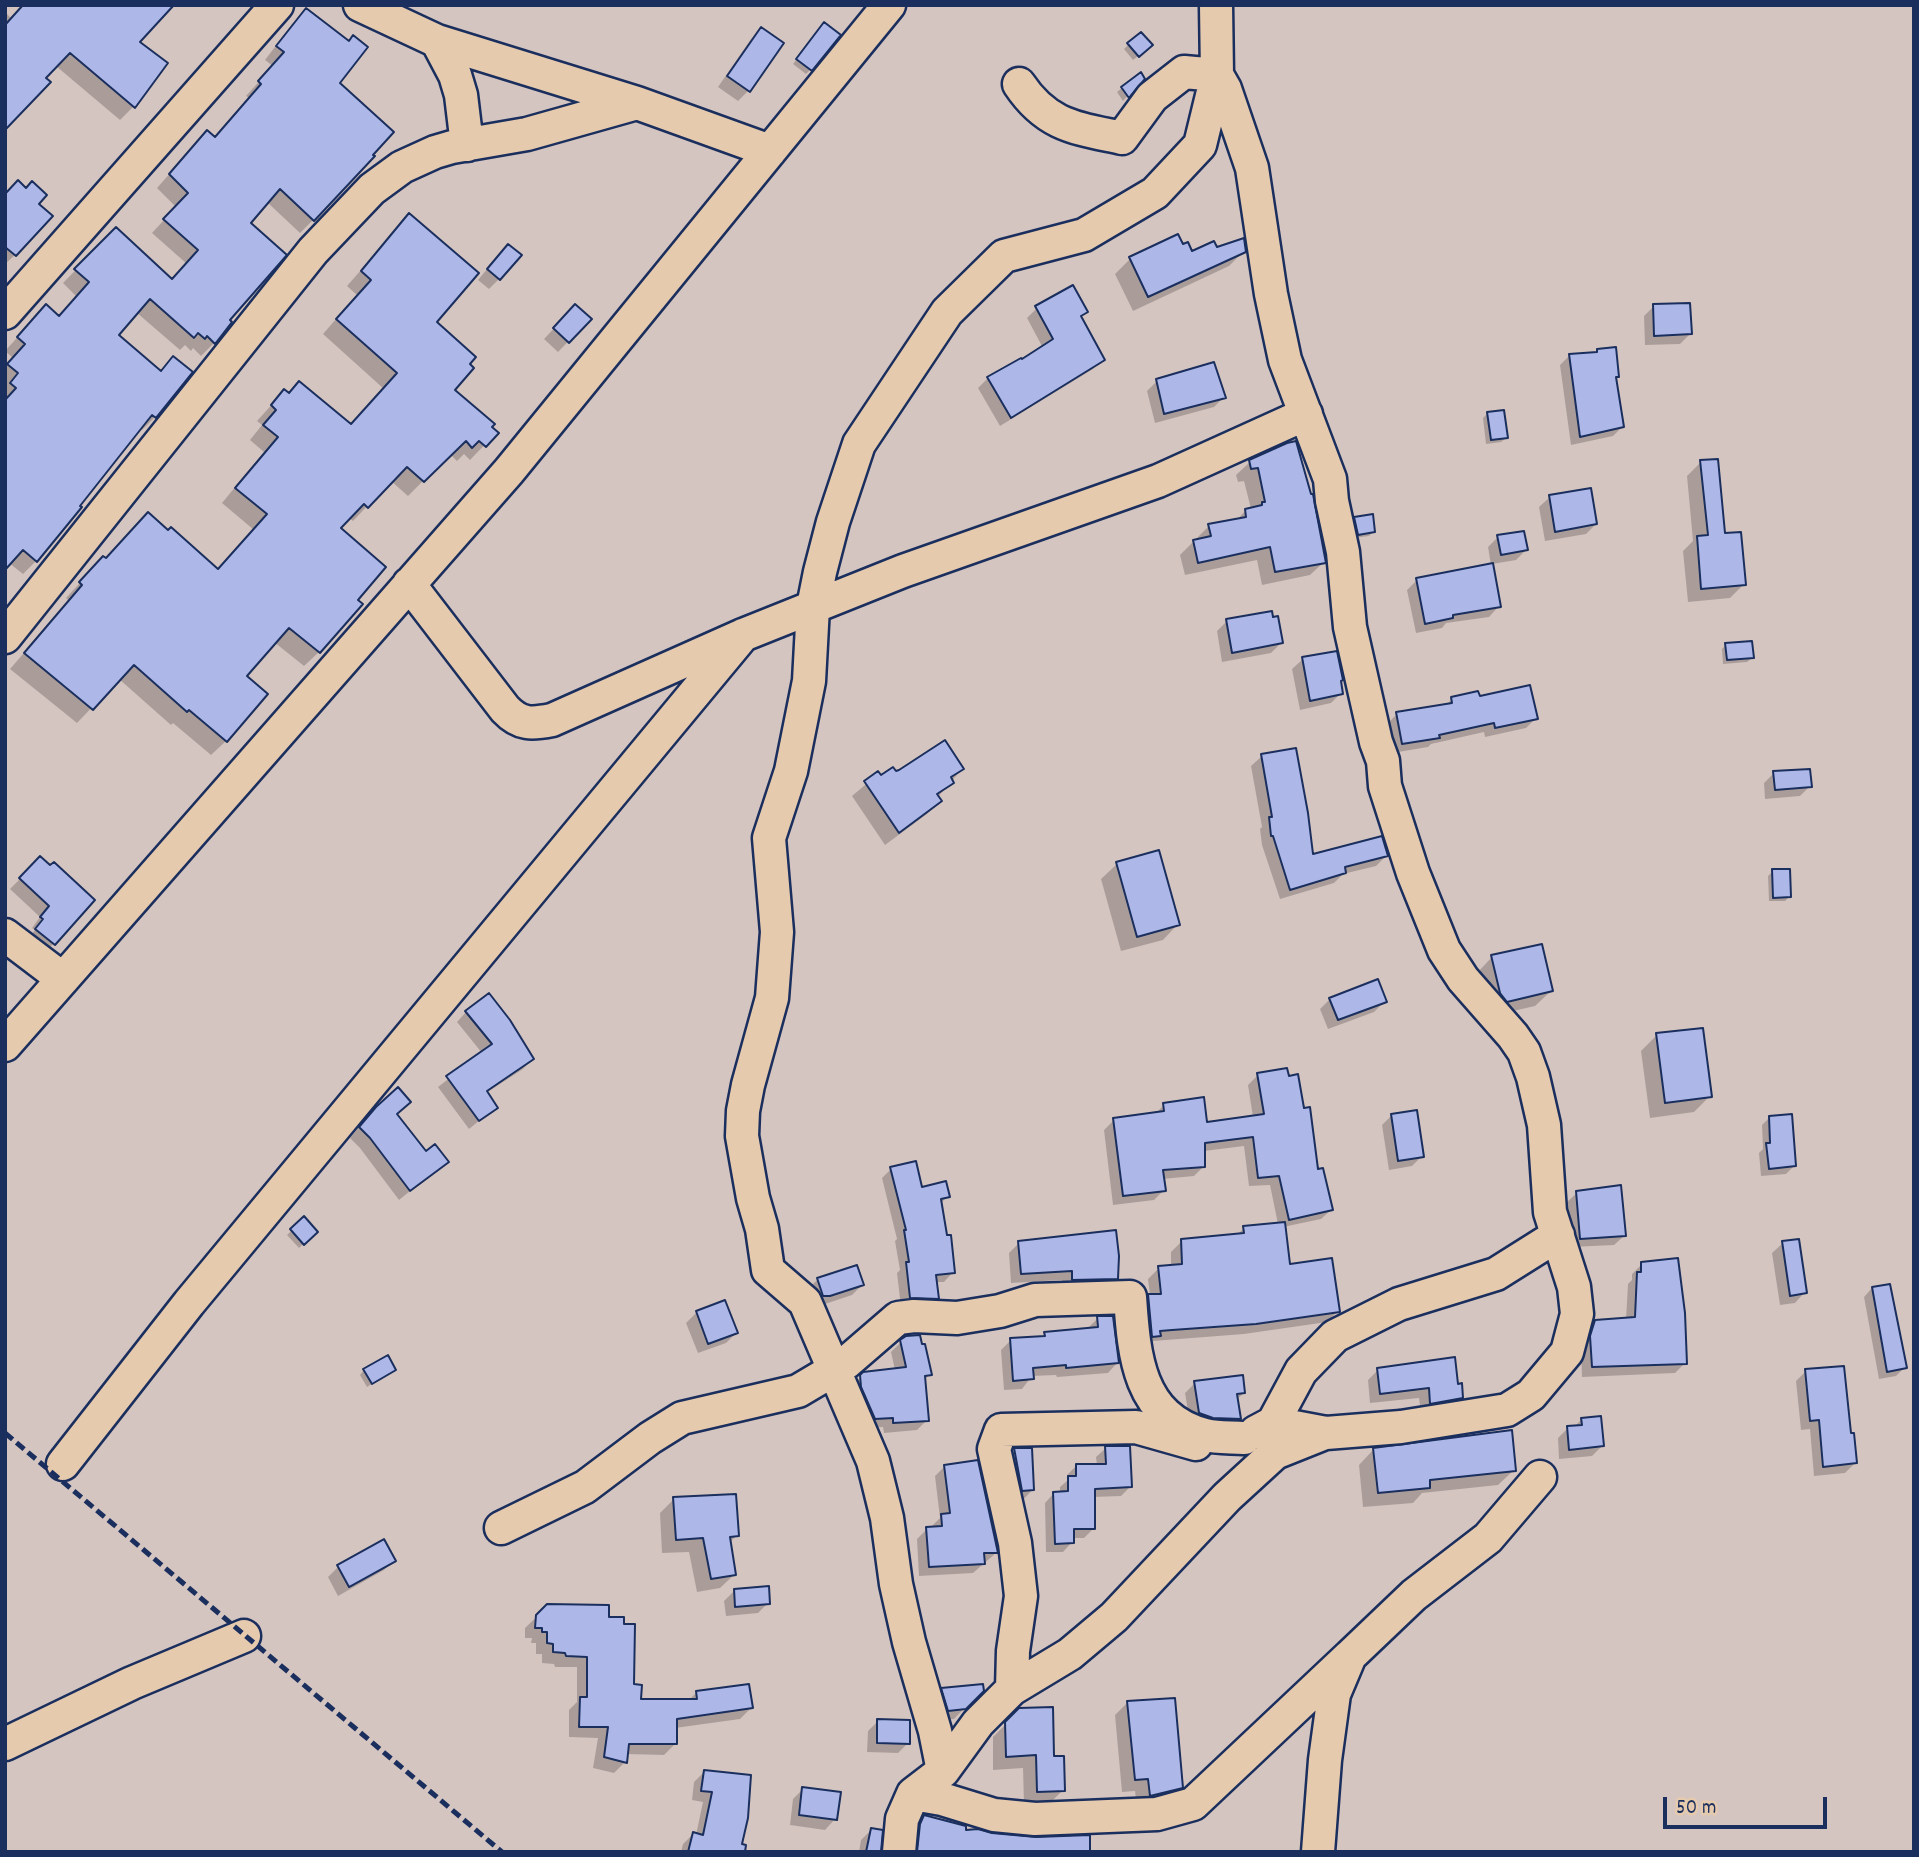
<!DOCTYPE html>
<html>
<head>
<meta charset="utf-8">
<style>
  body { margin:0 }
  #map { position:relative; width:1919px; height:1857px; overflow:hidden; background:#d5c5c0; font-family:Dekko,sans-serif }
  canvas { display:block }
  .frame { position:absolute; inset:0; border:7px solid #1b2f5e; pointer-events:none }
  .scale { position:absolute; left:1663px; top:1797px; width:164px; height:32px; box-sizing:border-box; border:4px solid #1b2f5e; border-top:0; padding-left:9px; font-size:21px; line-height:24px; white-space:nowrap; color:#1b2f5e; -webkit-text-stroke:5px #e6caae; paint-order:stroke }
</style>
</head>
<body>
<div id="map">
<canvas width="1919" height="1857"></canvas>
<div class="frame"></div>
<div class="scale">50 m</div>
</div>
<script>
const ctx = document.querySelector('canvas').getContext('2d');
ctx.lineJoin = 'round';
function fillPath(path, color) {
  ctx.fillStyle = color;
  ctx.fill(path, 'evenodd');
}
function strokePath(path, color, width, dash) {
  ctx.strokeStyle = color;
  ctx.lineWidth = width;
  ctx.lineCap = dash ? 'butt' : 'round';
  ctx.setLineDash(dash || []);
  ctx.stroke(path);
}
const shadow = new Path2D(`
  M306 10 338 83 313 220 300 233 267 202 248 223 227 320 214 343 201 356 193 348 191 351 185 345 180 350 136 312 117 335 160 372 173 358 190 373 155 417 142 430 139 428 78 506 80 508 36 561 23 574 9 563 5 568V367L13 358 5 351 33 320 59 318 77 297 63 283 116 229 171 281 187 264 152 233 176 207 157 188 194 146 214 139 249 98 246 96 273 66 265 60 293 23Z
  M5 12 12 19 137 42 134 106 120 120 56 66 5 127Z
  M761 29 748 91 738 101 718 87 751 39Z
  M820 29 810 70 806 74 793 64Z
  M1129 44 1146 50 1133 60 1124 49Z
  M1143 79 1123 101 1117 92 1122 88Z
  M5 195 36 204 15 255 5 264Z
  M409 215 453 390 496 433 470 460 464 454 457 461 450 454 408 496 391 481 353 521 348 517 338 528 355 600 319 652 304 666 274 642 244 677 226 741 211 755 173 723 171 725 119 679 77 723 10 669 69 601 66 598 89 573 217 571 254 530 222 503 264 452 250 440 262 425 257 421 284 391 351 425 384 389 323 334 357 295 347 286Z
  M1182 246 1191 253 1216 250 1244 251 1229 266 1133 311 1115 274 1130 259Z
  M498 256 499 279 489 289 478 280Z
  M575 306 590 319 558 352 544 339Z
  M1654 306 1690 334 1680 344 1645 345 1644 316Z
  M1037 308 1086 312 1080 318 1103 359 1093 369 1000 426 978 388 988 378 1043 348 1027 318Z
  M1598 350 1617 376 1615 378 1622 427 1613 436 1571 445 1560 365 1569 356 1595 354Z
  M1157 381 1224 397 1214 407 1155 423 1147 391Z
  M1488 413 1506 438 1501 442 1486 444 1483 418Z
  M1287 445 1324 562 1310 575 1262 585 1257 560 1185 575 1180 555 1209 526 1236 521 1246 510 1251 509 1244 481 1238 482 1236 475 1250 462Z
  M1701 462 1723 535 1744 584 1730 598 1688 602 1683 551 1693 541 1687 476Z
  M1550 497 1596 524 1586 534 1545 541 1539 507Z
  M1355 519 1374 531 1369 536 1354 538 1351 523Z
  M1498 537 1526 550 1516 560 1492 564 1499 606 1489 617 1446 623 1442 628 1416 633 1407 590 1417 580 1491 565 1488 547Z
  M1227 621 1281 643 1271 653 1222 662 1217 631Z
  M1726 645 1752 658 1747 662 1723 664 1722 649Z
  M1303 659 1339 682 1341 693 1331 703 1300 710 1292 669Z
  M1478 698 1536 718 1526 728 1485 737 1484 732 1431 744 1428 747 1392 753 1387 724 1397 714 1445 706 1452 699Z
  M1262 756 1312 856H1386L1376 866 1343 874 1334 883 1280 899 1262 845 1260 829 1262 827 1251 766Z
  M962 769 938 797 940 801 927 814 885 845 852 796 878 774 880 777Z
  M1774 773 1810 786 1800 796 1765 799 1764 783Z
  M40 859 93 900 44 954 27 940 35 930 32 928 40 917 10 889Z
  M1117 864 1178 924 1163 940 1121 951 1101 879Z
  M1773 871 1790 896 1785 901H1769L1768 876Z
  M1492 957 1551 991 1535 1006 1491 1016 1477 973Z
  M1330 999 1384 1002 1374 1012 1328 1029 1320 1009Z
  M466 1012 532 1059 523 1069 486 1093 496 1107 469 1129 438 1087 482 1053 457 1022Z
  M1657 1035 1710 1096 1694 1112 1650 1118 1641 1051Z
  M1258 1075 1316 1171 1331 1210 1321 1219 1283 1227 1288 1266 1338 1311 1327 1322 1244 1334 1153 1341 1148 1347 1138 1307 1150 1295 1148 1279 1159 1268 1171 1267V1252L1182 1241 1237 1235 1244 1228 1278 1224 1270 1185 1249 1186 1244 1146 1204 1151V1166L1194 1176 1162 1179 1164 1190 1154 1200 1113 1205 1104 1130 1114 1120 1155 1114 1164 1105 1205 1124 1253 1117 1248 1085Z
  M395 1115 425 1154 447 1161 399 1200 360 1148 350 1138 366 1119Z
  M1392 1115 1422 1156 1412 1166 1389 1170 1382 1125Z
  M1770 1117 1794 1166 1786 1174 1761 1176 1759 1153 1763 1149 1762 1125Z
  M891 1169 921 1189 948 1196 940 1204 953 1272 944 1282H935L937 1298 928 1307H901L897 1273 900 1270 895 1241 897 1239 882 1178Z
  M1577 1193 1624 1236 1614 1245 1571 1247 1567 1202Z
  M304 1219 316 1232 299 1248 287 1235Z
  M1019 1243 1116 1278 1106 1288 1062 1290V1280L1011 1283 1009 1253Z
  M1783 1243 1805 1292 1795 1303 1780 1305 1772 1253Z
  M1642 1264 1685 1363 1675 1373 1582 1377 1581 1348 1585 1332 1595 1321 1626 1320 1628 1284 1632 1280V1274Z
  M818 1279 862 1285 852 1295 819 1306 808 1289Z
  M1872 1288 1905 1367 1896 1376 1879 1379 1864 1297Z
  M724 1302 736 1333 726 1343 698 1353 686 1323 696 1313Z
  M1098 1318 1118 1362 1108 1373 1057 1377 1056 1375 1032 1376 1022 1389 1004 1390 1001 1350 1011 1340 1041 1338 1045 1333 1088 1328Z
  M906 1337 930 1374 924 1380 927 1420 917 1430 884 1433 883 1427 865 1428 851 1387 864 1374 895 1370 891 1352Z
  M364 1370H394L367 1387 360 1375Z
  M1378 1370 1456 1386 1462 1398 1451 1408 1421 1413 1419 1398 1370 1403 1368 1380Z
  M1806 1371 1855 1463 1845 1473 1814 1476 1810 1429 1801 1430 1796 1381Z
  M1195 1383 1244 1393 1236 1400 1239 1419 1229 1429 1190 1423 1185 1393Z
  M1582 1419 1602 1446 1592 1456 1559 1459 1558 1438 1568 1428 1574 1427Z
  M1106 1448 1130 1487 1121 1496 1093 1497 1094 1528 1084 1538H1072V1542L1063 1552H1046L1045 1503 1054 1493H1060V1487L1068 1480 1067 1475 1077 1465H1097L1096 1457Z
  M1374 1449 1514 1470 1498 1485 1422 1493 1413 1503 1363 1507 1359 1465Z
  M1015 1450 1033 1489 1023 1500H1012L1005 1460Z
  M945 1466 996 1553 973 1573 919 1576 917 1539 927 1529H932V1526L940 1518 935 1476Z
  M674 1499 737 1535 729 1543 735 1574 720 1588 697 1592 689 1552 662 1553 660 1513Z
  M383 1541 394 1560 384 1570 338 1596 328 1577 338 1567Z
  M734 1591 768 1603 758 1613 726 1616 724 1601Z
  M548 1606 607 1619 640 1701H688L696 1693 751 1708 740 1719 675 1728V1744L664 1755 626 1754 625 1762 614 1773 593 1768 598 1738 569 1737V1710L577 1702V1667H555L554 1664 542 1663V1654H536V1643H531L532 1638H525V1628Z
  M942 1689 982 1690 954 1719 938 1720 932 1699Z
  M1128 1702 1181 1787 1168 1800 1137 1808 1135 1791 1122 1792 1115 1715Z
  M1020 1710 1053 1758 1063 1790 1049 1804 1024 1805 1023 1768 993 1770V1737Z
  M878 1721 908 1743 898 1753 867 1752 868 1731Z
  M704 1772 739 1852H681L683 1844 693 1834 696 1835 703 1802 692 1800 694 1782Z
  M803 1789 835 1819 825 1830 790 1825 793 1799Z
  M925 1816 962 1852H904L909 1832Z
  M871 1830 880 1852H859L861 1840Z`);
const building = new Path2D(`
  M23 5H174L140 42 168 63 135 108 70 53 46 78 51 82 5 130V25Z
  M306 8 349 41 353 35 368 47 340 83 394 132 373 155 375 156 314 221 280 189 251 223 287 255 230 320 232 322 215 344 207 336 205 339 198 333 194 338 150 299 119 335 161 371 173 356 193 372 156 418 152 415 80 506 82 507 37 562 23 550 5 570V400L16 388 10 383 18 373 7 364 25 344 17 337 46 304 59 316 89 282 74 269 116 227 172 279 198 250 163 219 188 193 169 174 207 130 215 137 261 84 258 81 284 52 276 46Z
  M824 22 841 35 812 71 796 59Z
  M761 27 784 43 750 92 727 76Z
  M1141 32 1153 45 1139 57 1127 43Z
  M1141 72 1145 79 1129 98 1121 87Z
  M18 180 26 188 32 181 47 195 39 204 53 216 16 256 5 247V194Z
  M409 213 479 273 437 322 476 357 470 364 474 368 455 390 495 424 492 427 499 433 486 447 479 441 472 448 466 441 424 482 407 467 368 508 364 504 341 528 386 567 358 600 363 604 320 653 289 628 247 676 268 694 227 742 189 710 187 712 134 665 93 710 24 653 82 585 79 582 103 556 106 558 148 512 168 530 171 527 218 569 267 514 235 488 278 437 263 425 276 410 271 405 284 389 289 393 299 381 351 424 397 373 336 319 371 280 361 271Z
  M1178 234 1183 244 1188 242 1192 251 1214 241 1217 247 1244 238 1246 252 1148 297 1129 257Z
  M508 244 522 255 500 280 487 269Z
  M1073 285 1088 312 1081 316 1105 360 1011 418 987 377 1021 358 1022 359 1053 339 1035 306Z
  M1690 303 1692 334 1654 336 1653 304Z
  M575 304 592 319 569 343 553 328Z
  M1616 347 1619 377H1616L1624 427 1580 437 1569 354 1597 352V349Z
  M1214 362 1226 398 1164 414 1156 379Z
  M1504 410 1508 438 1491 440 1487 412Z
  M1296 441 1311 494H1313L1326 563 1275 572 1270 547 1198 563 1193 540 1211 536 1208 524 1246 517 1245 509 1262 505V502H1265L1258 468 1251 469 1249 460 1287 443Z
  M1718 459 1725 533 1741 532 1746 585 1701 589 1697 536 1708 535 1700 460Z
  M1591 488 1597 524 1555 532 1549 495Z
  M1373 514 1375 532 1358 535 1354 517Z
  M1524 531 1528 550 1501 555 1497 535Z
  M1493 563 1501 607 1453 615V618L1425 624 1416 578Z
  M1272 611 1273 617 1278 616 1283 643 1232 653 1226 619Z
  M1752 641 1754 658 1727 660 1725 643Z
  M1337 651 1343 680 1341 681 1343 694 1310 701 1302 657Z
  M1530 685 1538 719 1495 728 1494 723 1439 735 1440 738 1402 744 1396 712 1452 703 1451 697 1478 691 1480 696Z
  M945 740 964 769 951 777 954 783 937 794 942 801 899 833 864 781 878 771 881 775 893 767 896 771 899 770Z
  M1296 748 1308 813 1313 854 1382 836 1388 856 1345 867 1346 873 1290 890 1273 836H1271L1269 817H1272L1261 754Z
  M1810 769 1812 787 1775 790 1773 771Z
  M1159 850 1180 925 1137 937 1116 862Z
  M40 856 50 865 54 862 95 900 55 945 35 929 43 919 40 917 49 906 19 878Z
  M1772 869H1790L1791 897 1773 898Z
  M1542 944 1553 991 1507 1002 1500 993 1491 955Z
  M1378 979 1387 1002 1338 1020 1329 998Z
  M489 993 510 1020 534 1059 487 1091 498 1108 479 1121 446 1076 492 1044 465 1011Z
  M1703 1028 1712 1097 1665 1103 1656 1033Z
  M1287 1068 1289 1076 1298 1074 1304 1108 1310 1107 1318 1169 1323 1168 1333 1210 1289 1220 1279 1176 1258 1178 1253 1137 1205 1143V1167L1163 1170 1166 1191 1123 1196 1113 1118 1164 1111 1163 1103 1204 1097 1207 1122 1264 1114 1257 1073Z
  M398 1087 411 1102 397 1114 426 1151 435 1144 449 1162 410 1191 370 1138 359 1127 376 1107Z
  M1417 1110 1424 1157 1398 1161 1391 1114Z
  M1792 1114 1796 1166 1769 1169 1766 1143H1770L1769 1116Z
  M916 1161 922 1187 946 1181 950 1197 941 1199 947 1235H951L955 1273 936 1275 939 1299 910 1298 906 1262H909L904 1230H906L890 1167Z
  M1621 1185 1626 1236 1580 1239 1576 1191Z
  M304 1216 318 1232 304 1245 290 1229Z
  M1285 1222 1290 1264 1332 1258 1340 1312 1256 1324 1172 1330 1160 1331 1161 1336 1152 1337 1148 1294H1161L1158 1266 1182 1264 1181 1239 1244 1233 1243 1226Z
  M1116 1230 1119 1256 1118 1279 1072 1280V1271L1021 1274 1018 1241Z
  M1799 1239 1807 1293 1790 1296 1782 1241Z
  M1678 1258 1685 1313 1687 1364 1592 1367 1590 1336 1595 1320 1635 1317 1637 1272H1641V1262Z
  M857 1265 864 1285 830 1296H823L817 1278Z
  M1890 1284 1907 1368 1887 1372 1872 1287Z
  M725 1300 738 1333 708 1344 696 1311Z
  M1097 1316H1113L1119 1363 1066 1368V1365L1033 1368 1034 1379 1013 1381 1010 1338 1045 1336 1044 1332 1098 1327Z
  M920 1335 922 1344H925L932 1375 925 1376 929 1421 893 1423V1418L875 1419 861 1387 860 1375 863 1372 906 1367 900 1340 906 1336Z
  M388 1355 396 1370 372 1384 363 1369Z
  M1455 1357 1458 1384 1462 1383 1463 1398 1430 1404 1429 1388 1380 1394 1377 1368Z
  M1844 1366 1851 1433H1854L1857 1463 1823 1467 1819 1420 1810 1421 1805 1369Z
  M1243 1375 1245 1393 1237 1394 1241 1419 1213 1418 1199 1413 1194 1381Z
  M1601 1416 1604 1446 1569 1450 1567 1426 1582 1425 1581 1418Z
  M1512 1430 1516 1471 1430 1480V1488L1378 1493 1373 1448Z
  M1105 1446H1130L1132 1487 1095 1489V1529H1074V1543L1055 1544 1053 1492 1068 1491V1476H1076V1464H1106Z
  M1014 1448H1032L1034 1490 1022 1491Z
  M978 1460 998 1553H984L985 1564 929 1567 926 1527 942 1526 941 1514 950 1513 944 1465Z
  M736 1494 739 1536 730 1537 736 1575 711 1579 703 1538 676 1540 673 1497Z
  M384 1539 396 1561 349 1587 337 1565Z
  M769 1586 770 1604 735 1607 734 1589Z
  M547 1604 609 1605V1617H624V1624H635L634 1684 642 1685 641 1699H697L696 1691 749 1684 753 1708 677 1719V1744H629L627 1763 604 1757 608 1727H579L580 1697H587V1657L566 1656 565 1653 553 1652V1644L547 1643V1632H542V1628H535L536 1615Z
  M983 1684 984 1691 966 1709 948 1711 941 1688Z
  M1175 1698 1183 1788 1150 1796 1148 1779 1135 1780 1127 1701Z
  M1053 1707 1054 1756H1064L1065 1791 1037 1792 1036 1755 1006 1757 1005 1722 1019 1708Z
  M877 1719 910 1720V1744L877 1743Z
  M704 1770 751 1775 748 1818 742 1844 746 1845 745 1852H688L693 1832 703 1835 712 1792 701 1791Z
  M802 1787 841 1792 837 1820 799 1815Z
  M924 1815 966 1826V1830L978 1829 992 1833 1036 1837 1090 1835V1852H917L920 1824Z
  M871 1828 883 1830 881 1852H866Z`);
const minor = new Path2D(`
  M360 5 437 41 637 103 770 151
  M1216 5 1217 75 1225 89 1252 168 1271 294 1285 360 1330 479 1332 501 1343 552 1350 627 1376 742 1383 761 1385 786 1413 873 1444 950 1463 979 1513 1036 1524 1052 1533 1077 1544 1125 1550 1212 1574 1287 1577 1314 1567 1352 1531 1395 1507 1410 1401 1427 1326 1433 1273 1423
  M437 41 455 75 461 95 467 145
  M5 313 277 5
  M409 584 505 709C520 725 532 724 552 720L743 635 903 571 1158 481 1306 414
  M5 637 313 251 372 189 402 167 435 152 452 147 527 134 637 103
  M5 935 63 979
  M5 1045 509 471 889 5
  M1256 1432 1273 1423 1301 1371 1335 1336 1399 1304 1496 1274 1558 1235
  M63 1464 189 1303 743 635
  M501 1528 585 1487 650 1438 682 1418 798 1391 847 1362 898 1318 914 1316 957 1318 1000 1311 1035 1300 1130 1297C1134 1355 1138 1417 1205 1435 1217 1438 1231 1437 1244 1438
  M1012 1689 1013 1651 1021 1596 1015 1543 994 1449 1001 1430 1136 1427 1196 1444
  M5 1744 132 1683 244 1636
  M943 1771 935 1731 909 1642 896 1584 887 1518 873 1461 805 1302 768 1270 762 1229 753 1198 742 1136 743 1111 748 1085 772 998 777 932 769 838 791 771 809 681 813 607 820 572 833 522 859 444 947 312 1004 256 1084 235 1155 193 1200 145 1217 75 1184 72 1152 97 1122 138C1076 128 1047 126 1019 84
  M913 1794 942 1799 994 1815 1035 1819 1157 1814 1193 1804 1350 1656
  M899 1852 902 1819 913 1794 943 1771 978 1723 1012 1689 1070 1654 1114 1617 1227 1497 1275 1453 1325 1433
  M1318 1852 1325 1760 1334 1694 1350 1656 1414 1595 1488 1538 1540 1477`);
const rail = new Path2D(`
  M5 1433 502 1852`);
fillPath(shadow, '#0003');
fillPath(building, '#adb8e9');
strokePath(building, '#1b2f5e', 2);
strokePath(minor, '#1b2f5e', 37);
strokePath(minor, '#e6caae', 32);
strokePath(rail, '#1b2f5e', 5, [10, 5]);
</script>
</body>
</html>
